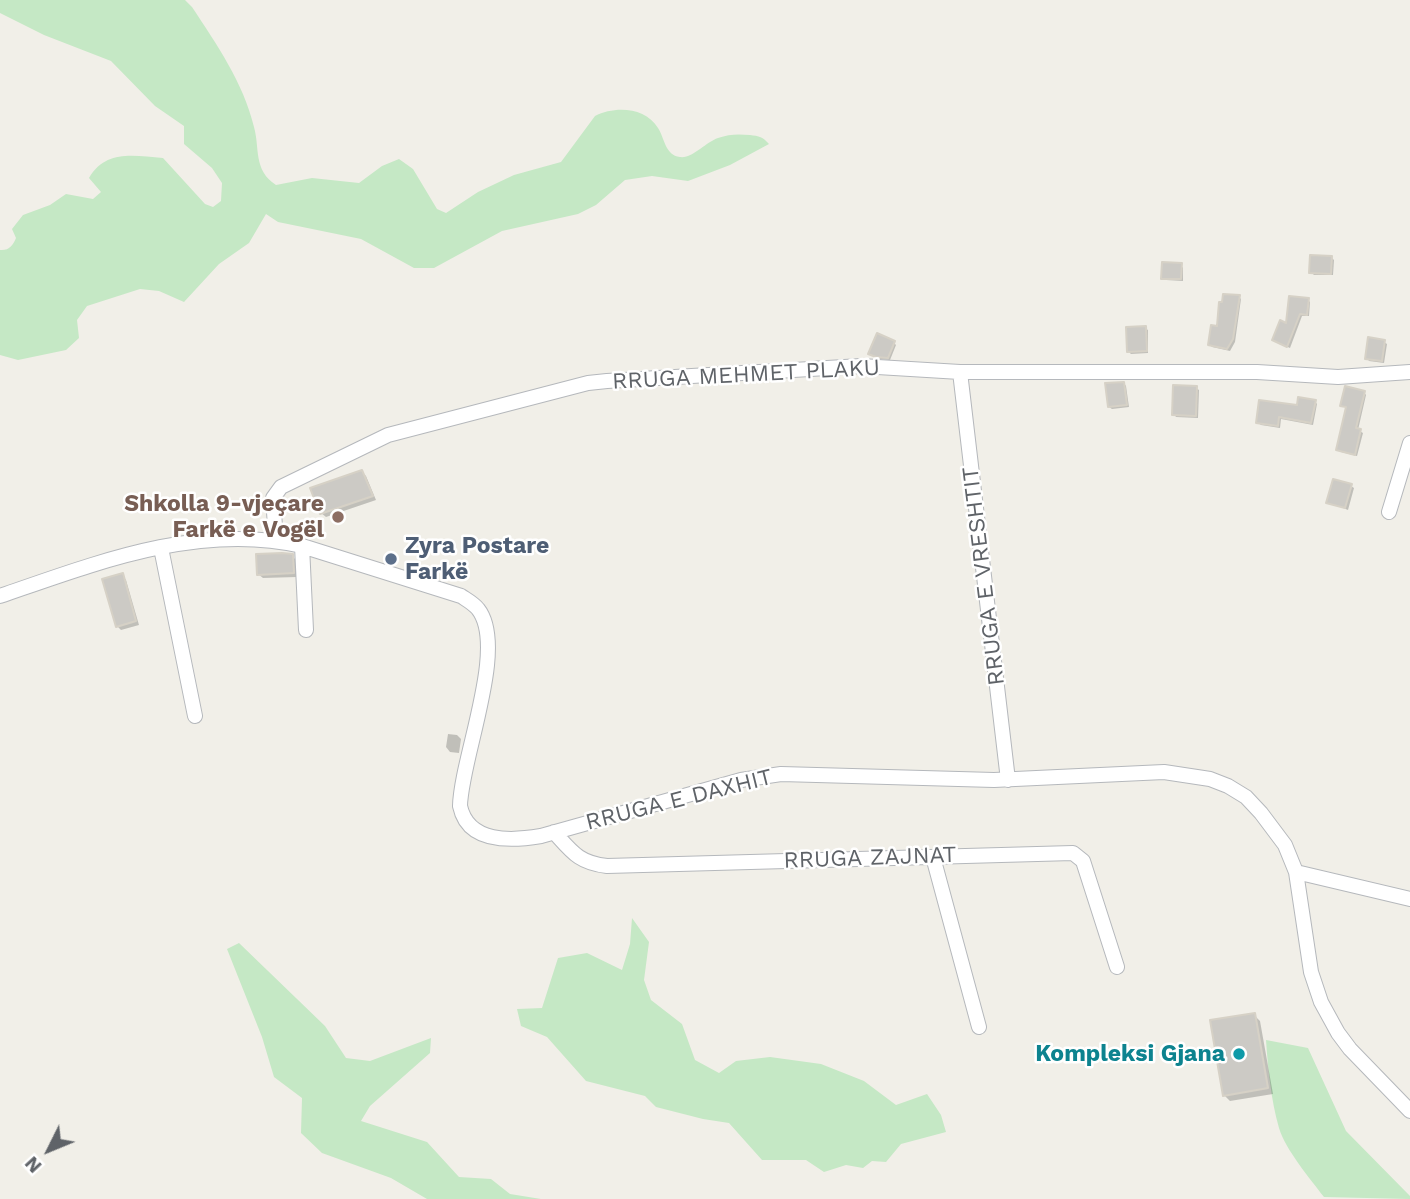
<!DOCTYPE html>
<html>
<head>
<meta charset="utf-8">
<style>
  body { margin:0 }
  #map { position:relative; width:1410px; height:1199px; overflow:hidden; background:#f1efe8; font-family:"Work Sans",sans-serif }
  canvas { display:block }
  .north { position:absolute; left:14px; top:1115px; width:70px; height:70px; -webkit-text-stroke:5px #fff; paint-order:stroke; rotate:227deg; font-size:19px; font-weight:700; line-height:28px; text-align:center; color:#5f6368 }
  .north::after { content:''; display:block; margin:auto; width:24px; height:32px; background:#5f6368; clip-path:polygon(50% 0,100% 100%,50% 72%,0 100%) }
</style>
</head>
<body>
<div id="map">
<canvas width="1410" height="1199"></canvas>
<div class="north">N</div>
</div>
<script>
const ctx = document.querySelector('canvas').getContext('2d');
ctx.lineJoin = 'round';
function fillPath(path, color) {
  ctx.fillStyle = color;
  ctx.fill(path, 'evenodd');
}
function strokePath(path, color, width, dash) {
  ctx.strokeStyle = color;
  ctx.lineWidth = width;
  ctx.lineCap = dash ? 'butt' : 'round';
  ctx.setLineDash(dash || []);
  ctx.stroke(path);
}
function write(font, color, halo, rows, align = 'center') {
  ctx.font = font + ' "Work Sans",sans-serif';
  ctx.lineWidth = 5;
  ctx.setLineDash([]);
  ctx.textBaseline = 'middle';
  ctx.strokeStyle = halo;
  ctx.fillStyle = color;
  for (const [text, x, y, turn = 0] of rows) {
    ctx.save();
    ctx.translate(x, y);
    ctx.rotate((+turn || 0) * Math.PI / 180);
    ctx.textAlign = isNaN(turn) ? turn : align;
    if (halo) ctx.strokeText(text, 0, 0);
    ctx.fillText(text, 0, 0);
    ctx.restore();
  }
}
const green = new Path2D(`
  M0 0H185L192 7C217 45 243 82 254 127 260 148 253 170 276 185L312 178 359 183 382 166 399 159 413 169 437 209 446 213 478 192 514 175 561 162 595 116C615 106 645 107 658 128 665 139 665 155 680 157 692 159 706 142 718 138 729 134 738 134 750 135 759 136 763 137 769 144L730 165 688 181 652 176 625 180 596 205 578 214 502 231 434 268H414L361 239 278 222 266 214 249 243 219 264 184 302 159 291 140 289 87 306 77 320 79 338 66 350 18 360 0 355V250C9 251 13 245 16 238L12 229 23 215 50 205 66 194 93 199 101 192 89 178C106 149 134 156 163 158L205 204 213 207 221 201 222 183 212 168 184 144V126L155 106 111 61 44 35 0 13Z
  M632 918 649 942 644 980 651 1000 682 1024 695 1060 719 1073 736 1061 770 1057 821 1064 864 1081 896 1105 927 1094 941 1115 946 1132 901 1144 886 1162 872 1161 863 1168 846 1165 824 1172 806 1160H762L729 1123 703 1119 656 1107 645 1096 586 1081 547 1037 521 1026 517 1009 542 1008 558 958 587 953 622 970 630 944Z
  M239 943 325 1026 346 1058 370 1061 431 1038 430 1053 370 1106 361 1121 427 1142 459 1177 491 1179 510 1194 541 1199H427L391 1178 322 1153 301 1133 302 1098 274 1077 262 1037 227 949Z
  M1266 1040 1308 1048 1346 1131 1410 1196V1199L1324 1197C1311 1180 1285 1149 1279 1128 1271 1100 1268 1069 1266 1040Z`);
const shadow = new Path2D(`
  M1331 257 1334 260 1333 275H1314L1311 272Z
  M1181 265 1183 268V281L1166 280 1163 278Z
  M1239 297 1241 299 1235 342 1230 351 1212 347 1210 345Z
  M1308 300 1310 302 1309 316H1302L1290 348 1277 342 1274 340Z
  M1145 328 1148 330V353L1131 354 1128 351Z
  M1384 342 1387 344 1384 363 1369 361 1367 358Z
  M894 343 896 345 890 360 880 359 870 353Z
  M1124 383 1126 386 1129 407 1112 409 1109 407Z
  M1196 388 1199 390 1198 418 1176 417 1174 414Z
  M1364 392 1366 395 1358 430 1363 433 1357 456 1341 452 1338 450 1347 408 1342 405Z
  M1315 401 1317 404 1313 425 1281 419 1280 428 1261 425 1258 423Z
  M362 472 366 476 376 500 326 517 321 513Z
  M1351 486 1354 488 1348 510 1328 502Z
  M292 556 296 560 297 577 263 578 258 574Z
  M122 575 126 580 139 625 121 630 117 626Z
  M448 734 457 735 461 739 459 753 450 752 446 747Z
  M1254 1015 1260 1021 1273 1094 1230 1101 1224 1095Z`);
const building = new Path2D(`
  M1310 255 1332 256 1331 274 1309 273Z
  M1162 262 1182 263 1181 279H1161Z
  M1223 294 1240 295 1233 339 1227 349 1208 345 1211 325 1217 326 1219 302H1222Z
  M1289 296 1309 298 1307 315 1300 314 1287 347 1272 340 1280 320 1286 323Z
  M1146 326 1147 351 1127 352 1126 327Z
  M877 333 895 341 888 358 876 357 868 354Z
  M1368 337 1385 340 1382 361 1365 359Z
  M1124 382 1127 405 1108 407 1105 383Z
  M1173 385 1197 386 1196 416 1172 415Z
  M1345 386 1365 391 1356 428 1361 429 1355 455 1336 450 1346 407 1340 406Z
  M1298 397 1316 400 1311 423 1279 417 1278 426 1256 423 1259 400 1297 405Z
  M362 470 373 496 320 514 310 488Z
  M1333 479 1352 484 1345 508 1326 503Z
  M282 553 293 554 294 573 257 575 256 554Z
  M123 573 136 621 116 627 102 579Z
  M1255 1013 1268 1088 1223 1096 1210 1020Z`);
const minor = new Path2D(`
  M960 372 1008 780
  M1389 512 1410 443
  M276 540 273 498 281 487 388 435 588 383 607 381 861 366 960 372H1257L1338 377 1410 372
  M302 546 306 630
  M161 548 195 716
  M0 596C96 563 200 522 302 546L461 596C467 600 473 603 478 609 508 647 461 758 460 806 468 844 512 841 541 836L741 780 781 774 994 780 1164 772 1210 779 1228 786 1246 797 1261 813 1285 845 1296 872 1311 972 1321 1002 1338 1033 1350 1049 1410 1111
  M554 832C572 852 579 863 607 866L1073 853 1083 861 1117 967
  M933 857 979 1027
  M1296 872 1410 899`);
const markers = [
  [338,517,7,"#8d6e63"],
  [391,559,7,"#5c6f8a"],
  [1239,1054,7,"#0f9aa8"]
];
const streetNames = [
  ["RRUGA MEHMET PLAKU",746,375,-3],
  ["RRUGA E VRESHTIT",984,576,-97],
  ["RRUGA E DAXHIT",679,800,-14],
  ["RRUGA ZAJNAT",870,858,-2]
];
const educationNames = [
  ["Shkolla 9-vjeçare",324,504],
  ["Farkë e Vogël",324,530]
];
const serviceNames = [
  ["Zyra Postare",405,546],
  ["Farkë",405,572]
];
const cultureNames = [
  ["Kompleksi Gjana",1225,1054]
];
fillPath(green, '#c5e8c5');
fillPath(shadow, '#0003');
fillPath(building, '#cccac5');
strokePath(building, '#d6d1c6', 2);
strokePath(minor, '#b5b8bc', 16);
strokePath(minor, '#fff', 14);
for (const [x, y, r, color] of markers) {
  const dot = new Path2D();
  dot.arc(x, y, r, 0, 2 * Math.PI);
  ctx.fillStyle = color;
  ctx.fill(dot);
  strokePath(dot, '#fff', 2.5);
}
write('23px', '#5f6368', '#fff', streetNames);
write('bold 23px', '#785e54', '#fff', educationNames, 'right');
write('bold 23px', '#4e5e75', '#fff', serviceNames, 'left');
write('bold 23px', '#0d838f', '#fff', cultureNames, 'right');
</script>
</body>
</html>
